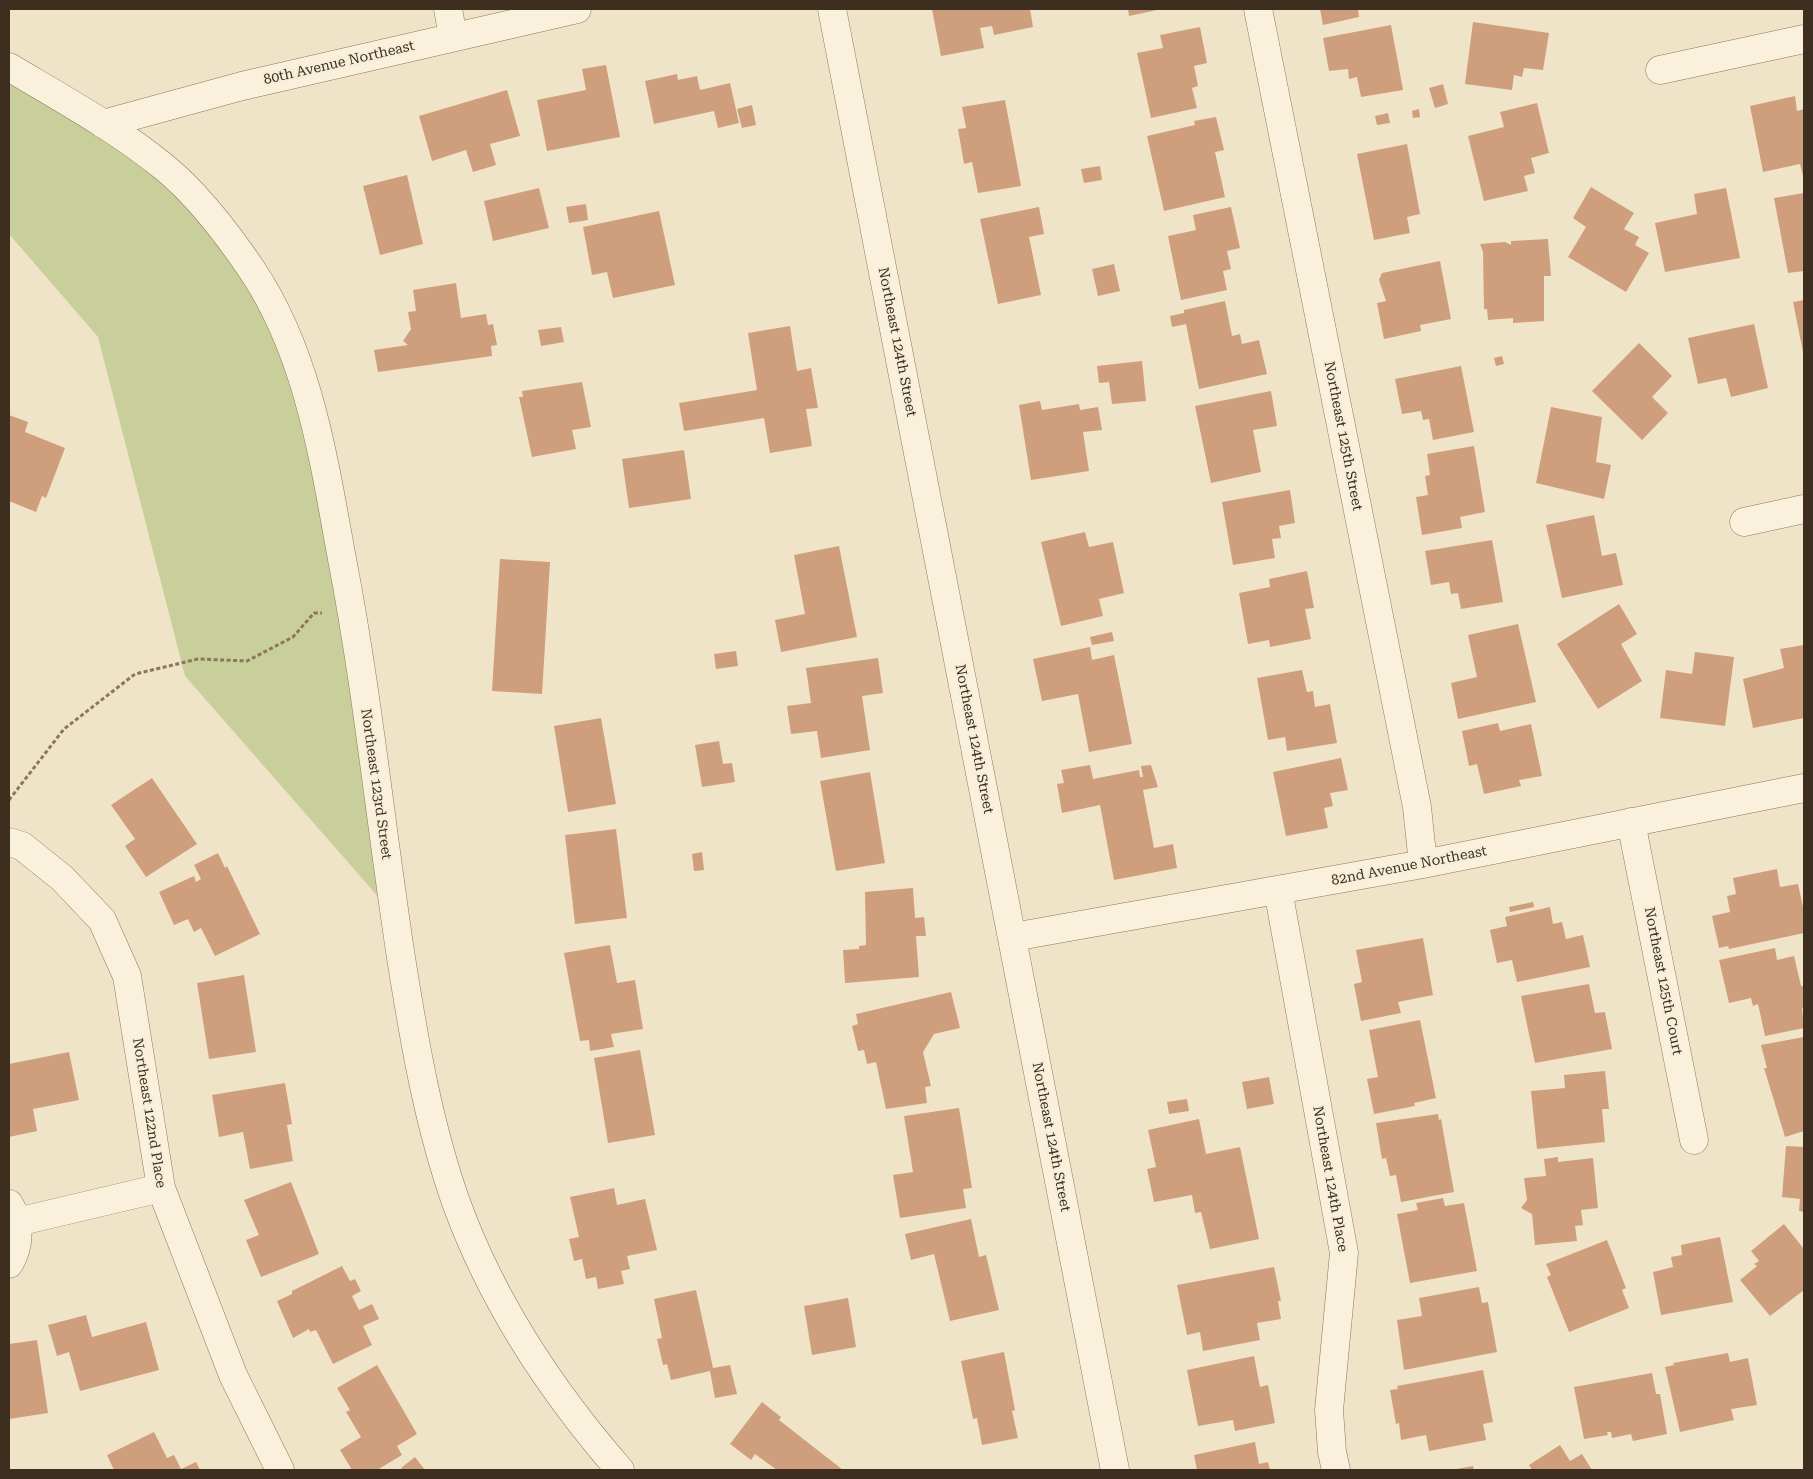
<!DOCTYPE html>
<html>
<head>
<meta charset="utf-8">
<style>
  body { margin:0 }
  #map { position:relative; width:1813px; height:1479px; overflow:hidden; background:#f0e4c8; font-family:"Roboto Serif",serif }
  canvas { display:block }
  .frame { position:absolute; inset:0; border:10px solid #3d2e20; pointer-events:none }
</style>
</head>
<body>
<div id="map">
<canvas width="1813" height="1479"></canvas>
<div class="frame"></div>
</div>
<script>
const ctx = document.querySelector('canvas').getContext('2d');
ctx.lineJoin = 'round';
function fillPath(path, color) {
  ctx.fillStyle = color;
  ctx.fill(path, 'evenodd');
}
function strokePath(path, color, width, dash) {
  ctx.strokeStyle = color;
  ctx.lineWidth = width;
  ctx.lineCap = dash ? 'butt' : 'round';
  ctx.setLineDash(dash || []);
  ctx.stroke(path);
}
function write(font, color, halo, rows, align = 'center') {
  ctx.font = font + ' "Roboto Serif",serif';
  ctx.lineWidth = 4.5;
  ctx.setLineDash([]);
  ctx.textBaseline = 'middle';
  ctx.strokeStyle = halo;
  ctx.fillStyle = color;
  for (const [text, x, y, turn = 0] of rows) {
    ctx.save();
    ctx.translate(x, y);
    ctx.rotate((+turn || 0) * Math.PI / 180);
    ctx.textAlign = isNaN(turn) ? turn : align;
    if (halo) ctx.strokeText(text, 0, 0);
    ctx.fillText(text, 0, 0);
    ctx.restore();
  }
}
const green = new Path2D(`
  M9 74 166 168 287 336 395 916 185 676 98 337 9 234Z`);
const building = new Path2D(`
  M932 9H1030L1033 27 994 35 992 26 980 28 984 48 941 56Z
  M1128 9H1157V10L1129 16Z
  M1320 9H1358L1359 17 1323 25Z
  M1473 22 1549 33 1543 70 1524 68 1522 77 1514 75 1512 90 1465 84Z
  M1391 25 1403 90 1361 97 1357 77 1349 79 1348 69 1329 71 1323 38Z
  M1200 27 1207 63 1194 66 1198 86 1192 88 1197 108 1151 118 1137 53 1163 48 1160 35Z
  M606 65 620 137 547 151 537 100 586 90 582 69Z
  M677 74 678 80 697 76 700 90 730 83 739 123 718 128 714 111 654 124 645 81Z
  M1443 84 1448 104 1435 108 1429 88Z
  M507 90 520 136 490 144 496 165 473 172 466 150 432 161 419 116Z
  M1795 96 1797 111 1804 109V180L1800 164 1763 172 1750 106Z
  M1005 100 1021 186 978 193 972 162 964 164 958 129 966 128 962 107Z
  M1537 103 1549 153 1531 158 1535 173 1524 176 1528 191 1484 201 1468 136 1504 127 1500 112Z
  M752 105 756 125 742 128 737 109Z
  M1419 109 1420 117 1413 118 1412 111Z
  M1388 113 1390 123 1377 125 1375 116Z
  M1216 117 1224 150 1215 152 1225 197 1164 211 1147 136 1195 125 1194 121Z
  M1407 144 1420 214 1407 217 1410 233 1374 240 1357 154Z
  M1100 166 1102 180 1084 183 1081 169Z
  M407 175 423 244 380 255 363 186Z
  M1591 187 1634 213 1624 229 1639 237 1635 245 1649 253 1626 292 1568 257 1586 227 1573 218Z
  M539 188 549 228 493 241 484 201Z
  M1726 188 1740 258 1665 272 1655 223 1697 214 1694 194Z
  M1804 193V271L1788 273 1774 198Z
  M586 204 588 220 569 223 566 207Z
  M1039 207 1044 234 1029 237 1041 295 998 304 980 219Z
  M1231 207 1240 248 1227 251 1231 269 1223 271 1227 290 1181 300 1168 236 1196 230 1193 215Z
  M659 211 675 285 613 298 607 272 592 275 583 227Z
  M1548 239 1551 276H1544V321L1513 323V318L1488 320 1487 309H1484L1483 252 1480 244 1505 242 1511 245V241Z
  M1440 261 1451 319 1420 325 1421 331 1384 339 1377 303 1386 301 1379 280 1382 273Z
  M1114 264 1120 291 1098 296 1092 269Z
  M456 283 461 318 486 314 488 325 493 324 497 345 491 346 492 356 378 372 374 350 408 345 403 341 411 329 408 312 416 311 413 290Z
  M1804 300V352H1803L1793 302Z
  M1225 301 1232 336 1240 334 1242 344 1259 340 1267 374 1199 389 1186 324 1172 327 1170 316 1184 313V310Z
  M1754 324 1768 388 1731 397 1726 378 1698 384 1688 338Z
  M790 326 797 371 811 368 818 408 806 409 812 446 770 453 764 418 684 431 679 403 757 390 748 333Z
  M561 327 564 342 541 346 538 330Z
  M1639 343 1672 376 1652 397 1668 413 1642 440 1592 391Z
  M1502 356 1504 364 1496 366 1494 358Z
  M1142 361 1146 401 1112 404 1109 382 1099 383 1097 366Z
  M1461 366 1474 432 1433 440 1429 419 1423 420 1421 411 1402 414 1395 379Z
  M582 382 591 427 572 430 576 449 532 457 519 397H523L522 391Z
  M1271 391 1277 426 1253 430 1261 472 1211 483 1195 406Z
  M1040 401 1042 410 1079 404 1080 410 1098 407 1102 430 1083 432 1089 471 1031 480 1019 405Z
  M1551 407 1602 417 1596 462 1611 465 1604 499 1536 483Z
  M9 415 28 422 25 432 65 448 46 498 42 496 36 512 9 501Z
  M1474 446 1485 512 1460 517 1462 528 1422 535 1416 497 1428 495 1425 476 1430 475 1427 454Z
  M684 450 691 499 629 508 622 459Z
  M1290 490 1295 523 1279 526 1281 538 1272 539 1275 558 1233 565 1222 502Z
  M1594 515 1602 556 1616 553 1623 585 1562 598 1546 525Z
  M1085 532 1089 547 1113 542 1124 593 1099 599 1103 616 1061 626 1041 542Z
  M1492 540 1503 602 1461 609 1458 593 1451 594 1449 582 1431 585 1425 551Z
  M839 546 857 637 781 652 775 620 805 614 794 555Z
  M500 559 550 562 542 694 492 691Z
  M1307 571 1314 608 1305 609 1311 639 1270 647 1269 640 1248 644 1239 593 1270 587 1269 579Z
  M1619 604 1637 634 1621 644 1642 681 1598 709 1557 644Z
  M1518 624 1536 702 1458 719 1451 683 1477 677 1468 635Z
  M1112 632 1114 641 1092 645 1090 637Z
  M1804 645V718L1753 728 1743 679 1784 668 1780 649Z
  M1090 647 1092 660 1114 655 1132 744 1089 752 1078 694 1042 701 1033 659Z
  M736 651 738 666 716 669 714 654Z
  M1695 652 1734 657 1725 726 1660 718 1666 670 1692 674Z
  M878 658 883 693 862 696 870 750 821 758 817 731 791 734 787 706 811 703 806 668Z
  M1302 670 1307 692 1313 691 1315 707 1330 704 1337 743 1287 751 1285 737 1268 740 1257 678Z
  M601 718 616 804 568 812 554 726Z
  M1498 723 1500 731 1531 724 1542 776 1519 780 1521 786 1484 794 1477 764 1469 766 1462 731Z
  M719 741 723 764 732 763 735 782 702 787 695 745Z
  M1341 758 1348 790 1330 793 1333 806 1324 808 1328 828 1286 836 1273 772Z
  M1090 765 1093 779 1139 770 1140 777H1143L1141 766 1151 765 1158 787 1143 790 1154 848 1173 844 1177 868 1114 880 1100 805 1062 813 1057 784 1064 783 1061 770Z
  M870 772 885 863 836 871 820 781Z
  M152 778 197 844 146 877 125 846 135 839 111 805Z
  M616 829 627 918 575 924 565 835Z
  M702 852 704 870 694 871 692 854Z
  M218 853 225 868 227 866 260 934 215 956 201 928 194 932 188 919 174 925 159 892 194 876 196 882 201 879 194 865Z
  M1777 869 1780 887 1798 884 1804 912V933L1729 949 1728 946 1719 948 1712 916 1730 912 1727 896 1736 894 1733 878Z
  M913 888 915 918 924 917 926 936H916L919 977 845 983 843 950 859 949V946L866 945 865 892Z
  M1533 902 1534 907 1510 912 1509 907Z
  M1550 907 1553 924 1562 922 1566 939 1583 935 1590 967 1517 982 1512 960 1497 963 1490 930 1507 926 1505 917Z
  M1423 938 1433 995 1398 1002 1401 1013 1361 1021 1354 984 1362 982 1356 950Z
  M610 945 617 983 635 980 643 1029 611 1034 614 1047 590 1051 589 1040 580 1041 564 953Z
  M1775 948 1777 960 1794 956 1801 986H1803L1804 991V1007L1802 1008 1804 1028 1765 1036 1758 1004 1753 1006 1751 998 1729 1003 1719 960Z
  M244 975 256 1052 209 1059 197 983Z
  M1589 984 1595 1013 1605 1012 1612 1049 1535 1063 1521 996Z
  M951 992 960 1028 934 1034 923 1052 931 1086 925 1087 927 1103 886 1109 876 1062 867 1064 864 1050 858 1051 852 1026 858 1024 856 1014Z
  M1420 1020 1436 1098 1414 1103 1415 1106 1374 1114 1367 1079 1378 1077 1369 1030Z
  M1804 1037V1131L1785 1137 1764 1068H1767L1761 1045Z
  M640 1050 655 1135 608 1143 594 1058Z
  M69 1052 79 1100 33 1109 37 1131 9 1137V1064Z
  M1605 1071 1609 1109H1602L1605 1142 1537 1149 1531 1091 1565 1088 1564 1075Z
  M1269 1077 1274 1104 1247 1109 1242 1082Z
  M285 1083 292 1124 287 1125 293 1161 250 1169 243 1132 219 1137 212 1095Z
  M1187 1099 1189 1111 1169 1114 1167 1102Z
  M959 1108 972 1188 963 1189 966 1208 900 1218 893 1175 913 1172 904 1116Z
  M1438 1114 1439 1120 1441 1119 1454 1192 1401 1202 1396 1175 1390 1176 1386 1158 1382 1159 1376 1123Z
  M1199 1119 1206 1154 1240 1147 1259 1239 1210 1249 1201 1212 1195 1213 1192 1195 1154 1202 1147 1169 1156 1167 1148 1130Z
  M1786 1146 1804 1147V1212L1799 1211 1800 1199 1782 1197Z
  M1558 1157V1162L1593 1158 1598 1208 1581 1210 1583 1225 1575 1226 1577 1241 1535 1245 1532 1214 1521 1208 1527 1200 1524 1178 1546 1176 1544 1159Z
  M291 1182 319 1254 261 1277 246 1240 259 1235 244 1200Z
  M614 1188 617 1205 645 1199 657 1250 627 1256 630 1269 621 1271 624 1284 598 1289 596 1277 586 1279 582 1259 574 1261 569 1239 579 1237 570 1197Z
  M1443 1198 1445 1206 1464 1203 1477 1271 1410 1283 1397 1214 1418 1210 1416 1203Z
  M971 1219 979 1257 986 1255 999 1310 950 1321 934 1254 911 1260 905 1234Z
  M1784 1224 1804 1249V1290L1770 1316 1740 1280 1757 1266 1754 1264 1759 1261 1751 1251Z
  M1720 1237 1733 1302 1661 1315 1653 1272 1673 1267 1671 1257 1682 1255 1681 1245Z
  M1607 1240 1626 1288 1622 1290 1629 1308 1569 1332 1547 1277 1551 1275 1546 1264Z
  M342 1266 350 1281 355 1279 361 1291 352 1296 359 1310 372 1304 379 1319 363 1326 372 1345 333 1364 316 1330 310 1332 309 1329 293 1338 277 1301 292 1294V1291Z
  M1274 1267 1281 1301H1278L1281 1319 1257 1323 1260 1340 1203 1351 1200 1332 1187 1335 1177 1285Z
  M1479 1287 1482 1303 1488 1302 1497 1352 1404 1370 1397 1320 1422 1316 1419 1298Z
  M696 1290 713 1368 730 1365 737 1394 715 1398 710 1371 671 1380 667 1364 663 1365 657 1339 662 1338 654 1299Z
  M848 1298 856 1347 812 1355 804 1306Z
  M86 1315 92 1337 146 1322 159 1370 80 1391 69 1352 57 1356 48 1325Z
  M37 1340 48 1413 9 1419V1344Z
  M1004 1352 1015 1410 1012 1411 1018 1438 982 1445 977 1418 973 1419 961 1361Z
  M1728 1353 1730 1362 1748 1358 1757 1405 1731 1409 1734 1420 1680 1432 1665 1367 1674 1365 1673 1363Z
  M1254 1356 1260 1387 1268 1385 1275 1423 1235 1431 1233 1420 1198 1426 1187 1370Z
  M377 1365 417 1434 397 1446 402 1455 377 1470H352L340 1450 361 1437 346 1412 350 1410 337 1388Z
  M1483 1370 1493 1422 1483 1424 1486 1440 1429 1451 1426 1435 1401 1440 1399 1423 1396 1424 1390 1390 1398 1389 1397 1386Z
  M1652 1373 1656 1394H1660L1667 1434 1633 1441 1631 1434 1612 1438 1611 1432H1607L1608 1435 1584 1439 1574 1387Z
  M762 1402 781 1417 779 1420 843 1470H777L755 1454 751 1460 730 1444Z
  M154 1432 167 1458 174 1455 181 1469 196 1462 200 1470H114L107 1455Z
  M1255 1442 1259 1464 1268 1462 1270 1470H1197L1194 1455Z
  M1560 1445 1570 1461 1582 1454 1592 1470H1532L1529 1465Z
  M415 1457 425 1470H403L401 1468Z
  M1473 1466 1474 1470H1456V1469Z`);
const path = new Path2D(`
  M9 800 64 729 135 674 198 659 247 661 293 637 314 613H322`);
const minor = new Path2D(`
  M448 9 453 37
  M832 9 1115 1470
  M1258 9 1417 807 1423 864
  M9 67C61 98 116 128 164 167 196 193 229 236 252 270 309 355 324 461 342 559 368 693 381 829 402 964 415 1045 429 1127 457 1205 493 1303 552 1392 620 1470
  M1660 70 1804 39
  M103 124 242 86 577 9
  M1744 522 1804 509
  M1631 822 1694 1140
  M9 842 22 846 62 878 102 920 127 976 161 1188 233 1375 280 1470
  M1278 890 1344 1253 1329 1410 1332 1452 1336 1470
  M1013 937 1423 864 1804 788
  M9 1204C21 1223 20 1246 9 1264
  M17 1222 161 1188`);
const streetNames = [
  ["80th Avenue Northeast",339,63,-13],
  ["Northeast 124th Street",897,342,79],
  ["Northeast 125th Street",1343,436,79],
  ["Northeast 124th Street",974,739,79],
  ["Northeast 123rd Street",376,784,82],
  ["82nd Avenue Northeast",1409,866,-11],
  ["Northeast 125th Court",1663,981,79],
  ["Northeast 122nd Place",149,1113,81],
  ["Northeast 124th Street",1051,1137,79],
  ["Northeast 124th Place",1330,1179,80]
];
fillPath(green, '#c9cf9b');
fillPath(building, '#cf9f7d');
strokePath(minor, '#8d765c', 29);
strokePath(path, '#8d765c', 3, [4, 2.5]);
strokePath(minor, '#faf1dc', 28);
write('14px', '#3d2e20', '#f7eed8', streetNames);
</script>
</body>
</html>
